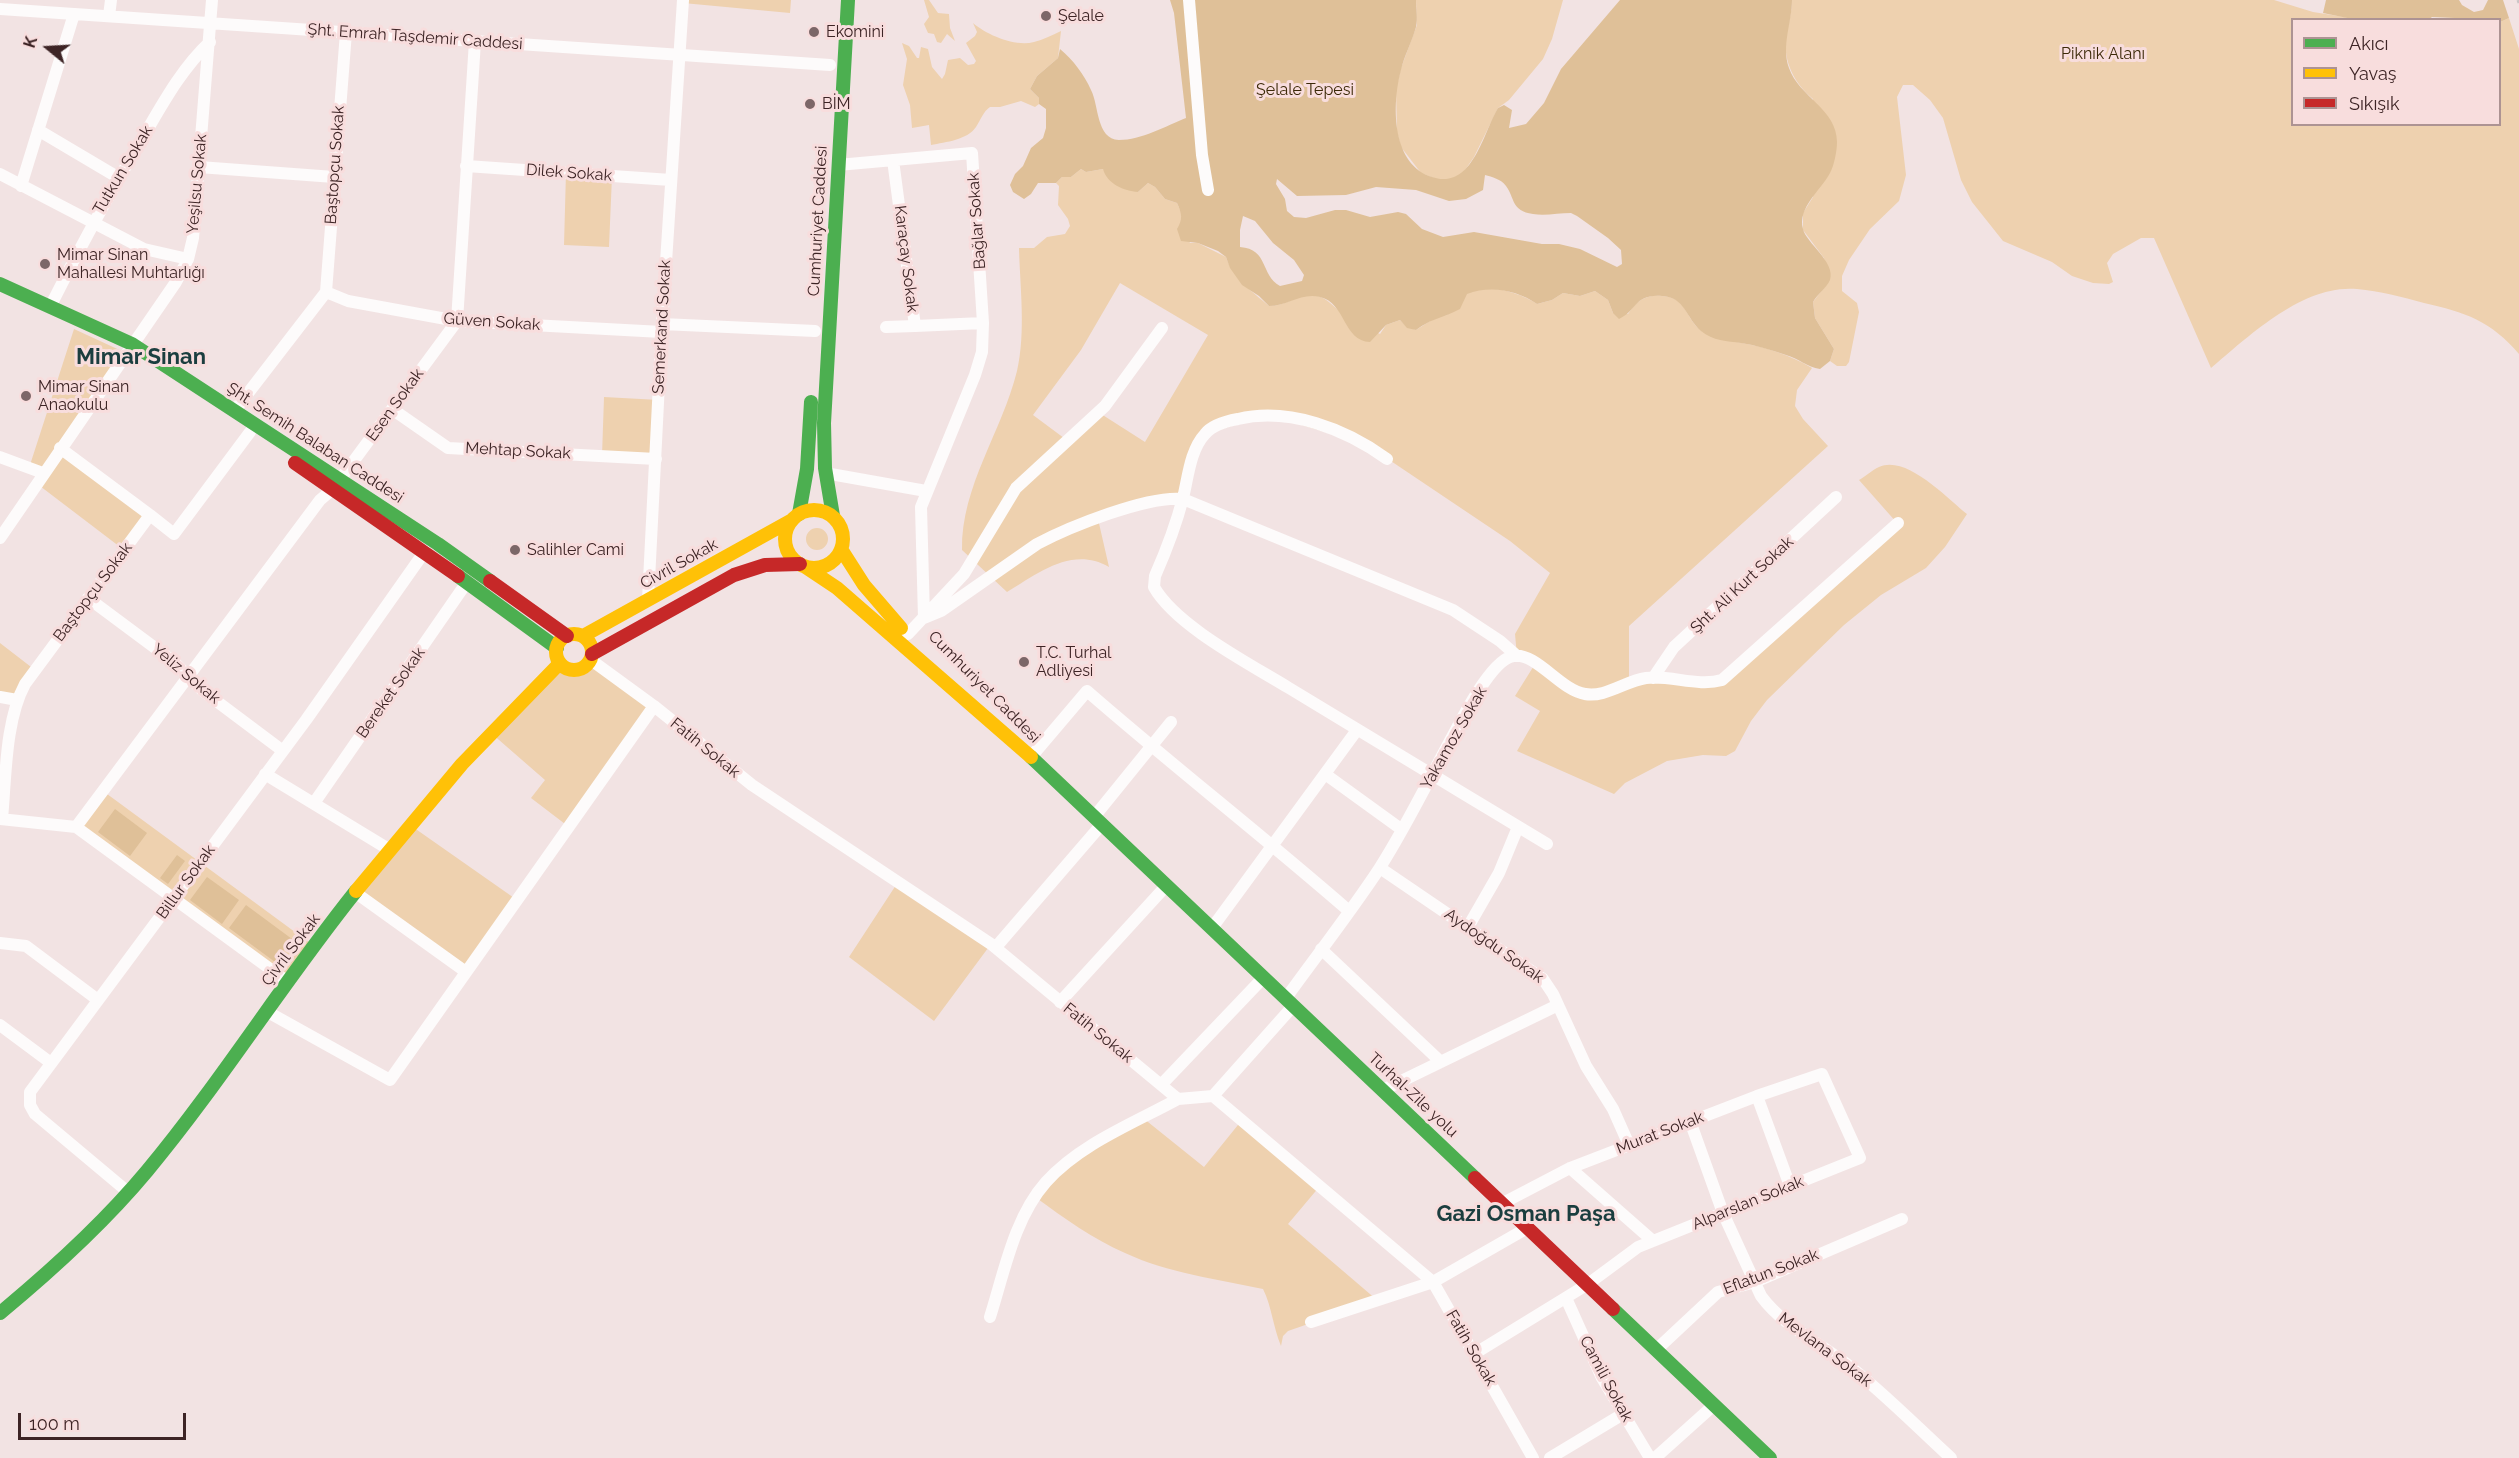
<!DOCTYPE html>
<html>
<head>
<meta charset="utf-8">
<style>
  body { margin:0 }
  #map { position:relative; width:2519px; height:1458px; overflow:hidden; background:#f2e3e3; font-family:Raleway,sans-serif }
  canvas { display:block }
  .legend { position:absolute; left:2291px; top:18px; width:210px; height:108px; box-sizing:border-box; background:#f8dddd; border:2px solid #ad9393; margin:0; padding:8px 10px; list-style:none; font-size:18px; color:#3d2425 }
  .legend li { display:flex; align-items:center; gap:12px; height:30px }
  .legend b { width:30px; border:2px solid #ad9393 }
  .north { position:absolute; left:18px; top:18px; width:60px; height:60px; -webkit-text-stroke:4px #f8dddd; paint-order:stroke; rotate:288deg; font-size:16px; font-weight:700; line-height:24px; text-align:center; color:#3d2425 }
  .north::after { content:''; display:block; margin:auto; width:21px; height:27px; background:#3d2425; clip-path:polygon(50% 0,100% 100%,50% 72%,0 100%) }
  .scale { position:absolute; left:18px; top:1413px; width:168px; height:27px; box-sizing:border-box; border:3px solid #3d2425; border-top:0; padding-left:8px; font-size:18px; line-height:21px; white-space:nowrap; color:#3d2425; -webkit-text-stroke:4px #f8dddd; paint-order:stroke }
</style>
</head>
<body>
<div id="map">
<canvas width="2519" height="1458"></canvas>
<ul class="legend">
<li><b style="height:8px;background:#4caf50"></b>Akıcı</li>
<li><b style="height:8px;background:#ffc107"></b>Yavaş</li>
<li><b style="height:8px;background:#c62828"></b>Sıkışık</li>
</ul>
<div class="north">K</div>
<div class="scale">100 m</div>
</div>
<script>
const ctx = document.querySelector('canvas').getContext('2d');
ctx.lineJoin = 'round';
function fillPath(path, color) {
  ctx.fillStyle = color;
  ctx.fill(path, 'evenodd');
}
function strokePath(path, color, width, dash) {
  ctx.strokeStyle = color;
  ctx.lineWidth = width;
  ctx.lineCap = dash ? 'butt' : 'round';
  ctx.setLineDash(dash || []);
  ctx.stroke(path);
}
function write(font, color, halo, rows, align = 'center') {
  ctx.font = font + ' Raleway,sans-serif';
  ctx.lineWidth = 6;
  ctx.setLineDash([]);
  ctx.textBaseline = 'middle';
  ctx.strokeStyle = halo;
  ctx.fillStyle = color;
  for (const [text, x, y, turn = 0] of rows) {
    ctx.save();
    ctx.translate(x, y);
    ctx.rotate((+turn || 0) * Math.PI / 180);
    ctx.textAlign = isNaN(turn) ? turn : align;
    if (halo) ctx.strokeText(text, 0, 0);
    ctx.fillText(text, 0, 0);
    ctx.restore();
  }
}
const green = new Path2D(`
  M683 0H791L790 13 683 3Z
  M924 0H929L938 13 949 14 950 28 955 41 947 34 941 43 937 42 934 34 928 33 924 24 929 17Z
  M1416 0H1563L1552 39 1543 59 1509 100 1498 108 1474 157 1463 173 1452 179H1436L1421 173 1401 147 1397 132 1396 90 1401 68 1417 25Z
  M1792 0H2274L2313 12 2357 19 2292 20V124H2500V22L2509 18 2519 49V354C2491 321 2465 312 2424 303 2402 297 2380 291 2357 289 2303 284 2249 336 2211 368L2154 238H2141L2113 254 2107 263 2113 282 2109 284 2093 283 2072 276 2052 262 2003 241 1972 202 1961 180 1943 118 1930 100 1913 85H1903L1897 97 1906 175 1899 201 1870 229 1849 260 1842 276V291L1857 303 1859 312 1849 362 1846 366H1837L1830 361 1834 349 1815 318 1813 302 1829 281 1824 258 1803 230V213L1813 197V99C1795 84 1783 62 1786 37 1788 24 1792 13 1792 0Z
  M973 23C987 35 1015 47 1034 42 1043 40 1052 35 1061 31L1058 58 1037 76 1030 89 1039 98V104L1035 107 1021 101 1000 107H990C983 112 981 119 976 127 967 140 946 142 931 145L929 125 912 128 910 105 903 85 907 59 902 43 909 46 917 58H919L921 47 928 49 932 67 942 79 945 74 948 60 960 58 968 65 974 64 976 61 966 43 975 36 977 32Z
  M1081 169 1086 172 1103 169 1138 192 1148 183 1155 187 1165 199 1177 203 1182 214 1181 222 1190 243H1198L1226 257C1234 280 1252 291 1269 306 1284 306 1292 298 1305 296 1323 292 1330 304 1342 313 1354 321 1367 327 1380 334L1386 325 1400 320 1406 326 1416 330 1438 316 1447 315C1453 309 1459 300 1466 294 1483 281 1521 293 1537 304L1552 300 1563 293 1580 296 1595 291 1608 300 1613 313 1628 314C1636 301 1646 294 1662 296 1688 297 1685 320 1702 331 1714 339 1728 340 1742 343 1766 347 1790 355 1812 368L1797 390 1795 406 1803 419 1828 446 1629 626V682H1714L1897 523 1859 480C1866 476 1872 470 1879 467 1906 454 1947 498 1967 514L1945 547 1926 568 1881 595 1844 625 1767 700 1751 721 1735 751 1726 756 1703 755 1667 761 1625 783 1614 794 1517 751 1540 711 1515 696 1535 664 1517 656 1515 634 1550 573 1510 541 1367 445 1269 415 1205 434 1183 499 1098 519 1109 567C1072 546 1039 573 1007 592L962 550C961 486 1002 432 1017 371 1026 332 1020 288 1019 248H1034L1047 237 1065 234 1070 226 1068 219 1058 205 1059 186 1056 183 1062 177H1071ZM1120 283 1208 335 1145 442 1098 412 1068 441 1033 415 1081 350Z
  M566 172 612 176 609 247 564 245Z
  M74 329 126 353 60 448 150 515 124 550 36 483 43 473 29 468Z
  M604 397 659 400 656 459 602 456Z
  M806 539a11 11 0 1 1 22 0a11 11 0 1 1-22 0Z
  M0 643 35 670 20 693 0 697Z
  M588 665 654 706 569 827 531 798 545 780 491 733 563 666 575 671Z
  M103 791 314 946 288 982 76 827Z
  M410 825 517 900 466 972 356 893Z
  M898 882 991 944 934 1021 849 957Z
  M1143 1118 1204 1167 1242 1120 1320 1186 1288 1224 1377 1300 1288 1331 1283 1336 1281 1346C1273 1327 1272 1307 1263 1289 1217 1279 1168 1273 1125 1253 1093 1239 1064 1218 1035 1197L1065 1164Z`);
const forest = new Path2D(`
  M1170 0H1416C1416 9 1418 19 1416 27 1412 42 1404 56 1401 70 1392 103 1391 161 1429 176 1472 193 1482 135 1498 108L1504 105 1512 110 1509 128 1526 124 1544 103 1561 69 1620 0H1792C1792 23 1781 45 1789 68 1799 97 1837 109 1837 142 1837 151 1834 166 1830 173 1821 190 1797 208 1803 229 1806 243 1836 262 1830 280 1827 287 1817 295 1813 302L1815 318 1834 349 1830 361 1820 369C1807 367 1798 358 1786 355 1771 350 1756 345 1741 343 1727 341 1713 341 1701 331 1686 318 1685 297 1662 296 1634 294 1638 310 1619 319L1613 313 1608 300 1595 291 1580 296 1563 293 1552 300 1537 304C1517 290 1490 285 1467 294L1460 309C1443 318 1432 318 1416 330L1407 328 1400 320 1386 325 1370 342C1343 341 1346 303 1320 297 1302 292 1287 306 1269 306L1259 296 1242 285 1230 268 1226 257 1218 251 1198 243 1181 241 1177 229C1183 219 1182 214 1177 203L1165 199 1155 187 1148 183 1138 192C1124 191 1107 184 1103 169L1086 172 1081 169 1071 177H1062L1056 183H1038L1031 194 1024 199 1013 192 1010 185 1015 174 1023 166 1031 148 1043 138 1046 128V109L1039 104V98L1030 89 1037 76 1058 58 1060 49C1073 60 1084 74 1091 90 1099 105 1096 139 1119 140 1141 140 1166 126 1186 118L1174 13ZM1485 175C1492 177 1501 179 1506 186 1515 198 1511 211 1533 214 1545 216 1559 213 1571 213L1577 216 1608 238 1621 250 1622 264 1617 267 1580 249 1559 244H1542L1474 232 1443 237 1422 229 1406 214 1398 212 1370 217 1346 210H1335L1306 218 1294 217 1287 211 1285 199 1276 184 1277 179 1297 196 1346 195 1376 187 1416 190 1449 201 1466 199 1483 190ZM1243 216 1255 221 1273 243 1294 260 1304 275 1302 281 1280 286C1260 275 1269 249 1240 247V230Z
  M2326 0H2459L2462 5 2474 12 2483 10 2488 0H2503L2509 18 2500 22V20L2432 17 2428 20H2357L2323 13Z
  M115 809 147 833 130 856 98 832Z
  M177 855 185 861 168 884 160 878Z
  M207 877 239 900 222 924 190 900Z
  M246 905 292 939 275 962 229 928Z`);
const street = new Path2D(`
  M1189 0 1202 155 1208 190
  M0 9 830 65
  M109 16 111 0
  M38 130 119 178
  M893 160 915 326 983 323
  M838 165 972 153 983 323 982 352 975 375 921 507 924 618 941 611 1037 544C1069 527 1148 495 1183 499L1453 610 1500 641 1517 656
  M466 166 671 180
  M199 167 334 177
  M0 174 144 249 188 259
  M21 186 74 14
  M326 292 348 301 457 321 662 332
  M50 307C79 249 109 194 142 139 162 105 181 69 210 42
  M662 324 815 331
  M886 327 915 326
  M392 409 448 448 656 459
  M235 410 326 292 346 32
  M60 448 150 515
  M0 457 43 473
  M1387 459C1346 429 1289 407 1238 419 1227 421 1212 425 1205 434 1190 450 1188 478 1183 498 1176 525 1166 551 1155 576L1154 587C1176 626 1250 664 1289 688 1374 740 1461 792 1547 844
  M825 473 926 491
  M0 538 176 282 188 259 193 238 212 0
  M88 598 174 662 203 691 283 751
  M648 600 662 324 683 0
  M908 634 964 574 1016 488 1105 406 1162 328
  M591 660 654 706 752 785 991 944 1178 1099 1213 1096 1433 1282 1533 1458
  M1653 678 1674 647 1836 497
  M0 697 17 700
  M1031 757 1087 691C1173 766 1263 836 1349 911
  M265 774 390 850
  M1325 774 1401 829
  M314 803 467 582
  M1094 817 1171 722
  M0 819 76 827 288 982
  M2 819C6 777 5 721 25 684L150 515 174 534 250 432
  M76 827 320 500 333 489 457 321 475 41
  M1380 868 1543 979 1553 994 1586 1066 1613 1109 1629 1145
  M356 893 466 972
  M1468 927 1499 873 1518 827
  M1212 928 1357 730
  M0 943 26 946 98 1000
  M996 947 1102 824
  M1321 949 1441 1062
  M1286 998C1317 955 1350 913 1379 869 1406 827 1428 781 1452 737 1462 719 1492 658 1514 656 1537 653 1560 690 1585 694 1605 698 1625 681 1646 678 1671 675 1698 687 1722 680L1898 523
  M1060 1002 1166 886
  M266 1011 390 1080 654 706
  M0 1025 51 1063
  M1161 1085 1264 977
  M1383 1090 1558 1005
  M1213 1096 1294 1005
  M1757 1096 1790 1186
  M1690 1121 1723 1213 1761 1296C1783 1326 1818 1342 1848 1365 1884 1393 1917 1427 1951 1458
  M128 1192 35 1114 30 1105V1092L306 720 425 551
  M1503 1203 1570 1168 1757 1096 1822 1074 1860 1158 1653 1241 1570 1168
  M1566 1298 1602 1378 1650 1458
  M990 1317C1004 1273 1014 1218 1046 1182 1080 1144 1134 1123 1178 1099
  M1311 1322 1433 1282 1529 1227
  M1656 1350 1718 1292 1755 1282 1902 1219
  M1474 1354 1588 1284 1638 1247 1653 1241
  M1550 1458 1623 1414
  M1655 1458 1714 1405`);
const fast = new Path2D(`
  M0 284 132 344 438 544 490 581
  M799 514 807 469 811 402
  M833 516 825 468 824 423 848 0
  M458 576 557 648
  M1031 757 1475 1178
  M1613 1309 1770 1458
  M0 1313C52 1270 103 1224 147 1171 221 1082 283 982 356 891`);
const slow = new Path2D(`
  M785 539a29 29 0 1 1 58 0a29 29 0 1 1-58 0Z
  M841 549 864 585 901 628
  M804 566 837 588 1031 757
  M556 652a18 18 0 1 1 36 0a18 18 0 1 1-36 0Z
  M583 636 792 520
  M356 891 462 764 560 663`);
const jam = new Path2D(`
  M295 463 458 576
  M490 581 567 636
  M592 654 734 575 765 565 800 564
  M1475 1178 1613 1309`);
const rail = new Path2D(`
  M2518 0 2519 3`);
const markers = [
  [1046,16,6,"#7c6768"],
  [814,32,6,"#7c6768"],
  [810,104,6,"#7c6768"],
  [45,264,6,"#7c6768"],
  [26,396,6,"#7c6768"],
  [515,550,6,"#7c6768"],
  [1024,662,6,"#7c6768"]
];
const poiNames = [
  ["Şelale",1058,16],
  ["Ekomini",826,32],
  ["BİM",822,104],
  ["Mimar Sinan",57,255],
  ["Mahallesi Muhtarlığı",57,273],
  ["Mimar Sinan",38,387],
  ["Anaokulu",38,405],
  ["Salihler Cami",527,550],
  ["T.C. Turhal",1036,653],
  ["Adliyesi",1036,671]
];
const streetNames = [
  ["Şht. Emrah Taşdemir Caddesi",415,37,4],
  ["Baştopçu Sokak",335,165,-86],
  ["Tutkun Sokak",123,170,-59],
  ["Dilek Sokak",569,173,4],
  ["Yeşilsu Sokak",197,184,-85],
  ["Cumhuriyet Caddesi",818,221,-87],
  ["Bağlar Sokak",977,221,-94],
  ["Karaçay Sokak",906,259,83],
  ["Güven Sokak",492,322,4],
  ["Semerkand Sokak",662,327,-87],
  ["Esen Sokak",395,405,-54],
  ["Şht. Semih Balaban Caddesi",315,443,33],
  ["Mehtap Sokak",518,451,3],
  ["Civril Sokak",679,564,-29],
  ["Şht. Ali Kurt Sokak",1742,585,-43],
  ["Baştopçu Sokak",93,592,-53],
  ["Yeliz Sokak",186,674,40],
  ["Cumhuriyet Caddesi",984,687,45],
  ["Bereket Sokak",391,693,-55],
  ["Yakamoz Sokak",1454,738,-60],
  ["Fatih Sokak",705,748,39],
  ["Billur Sokak",186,882,-54],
  ["Aydoğdu Sokak",1494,946,35],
  ["Çivril Sokak",291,950,-53],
  ["Fatih Sokak",1098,1033,39],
  ["Turhal-Zile yolu",1413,1095,43],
  ["Murat Sokak",1660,1133,-21],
  ["Alparslan Sokak",1748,1203,-22],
  ["Eflatun Sokak",1771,1272,-21],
  ["Fatih Sokak",1471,1348,60],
  ["Mevlana Sokak",1825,1350,37],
  ["Camili Sokak",1606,1379,62]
];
const parkNames = [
  ["Piknik Alanı",2103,54],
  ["Şelale Tepesi",1305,90]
];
const districtNames = [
  ["Mimar Sinan",141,357],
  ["Gazi Osman Paşa",1526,1214]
];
fillPath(green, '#eed1af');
fillPath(forest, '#dfc098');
strokePath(street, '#fdfbfb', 12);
strokePath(fast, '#4caf50', 14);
strokePath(slow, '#ffc107', 14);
strokePath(jam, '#c62828', 14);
strokePath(rail, '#cbc5c6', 3, [10, 10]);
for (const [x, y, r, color] of markers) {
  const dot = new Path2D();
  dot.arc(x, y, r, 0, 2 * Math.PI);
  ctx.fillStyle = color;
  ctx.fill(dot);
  strokePath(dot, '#f8dddd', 2);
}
write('16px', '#3d2425', '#f8dddd', poiNames, 'left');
write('16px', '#3d2425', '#f8dddd', streetNames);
write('16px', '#3c2908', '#f8dddd', parkNames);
write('bold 22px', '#1b3e3f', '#f8dddd', districtNames);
</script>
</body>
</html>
